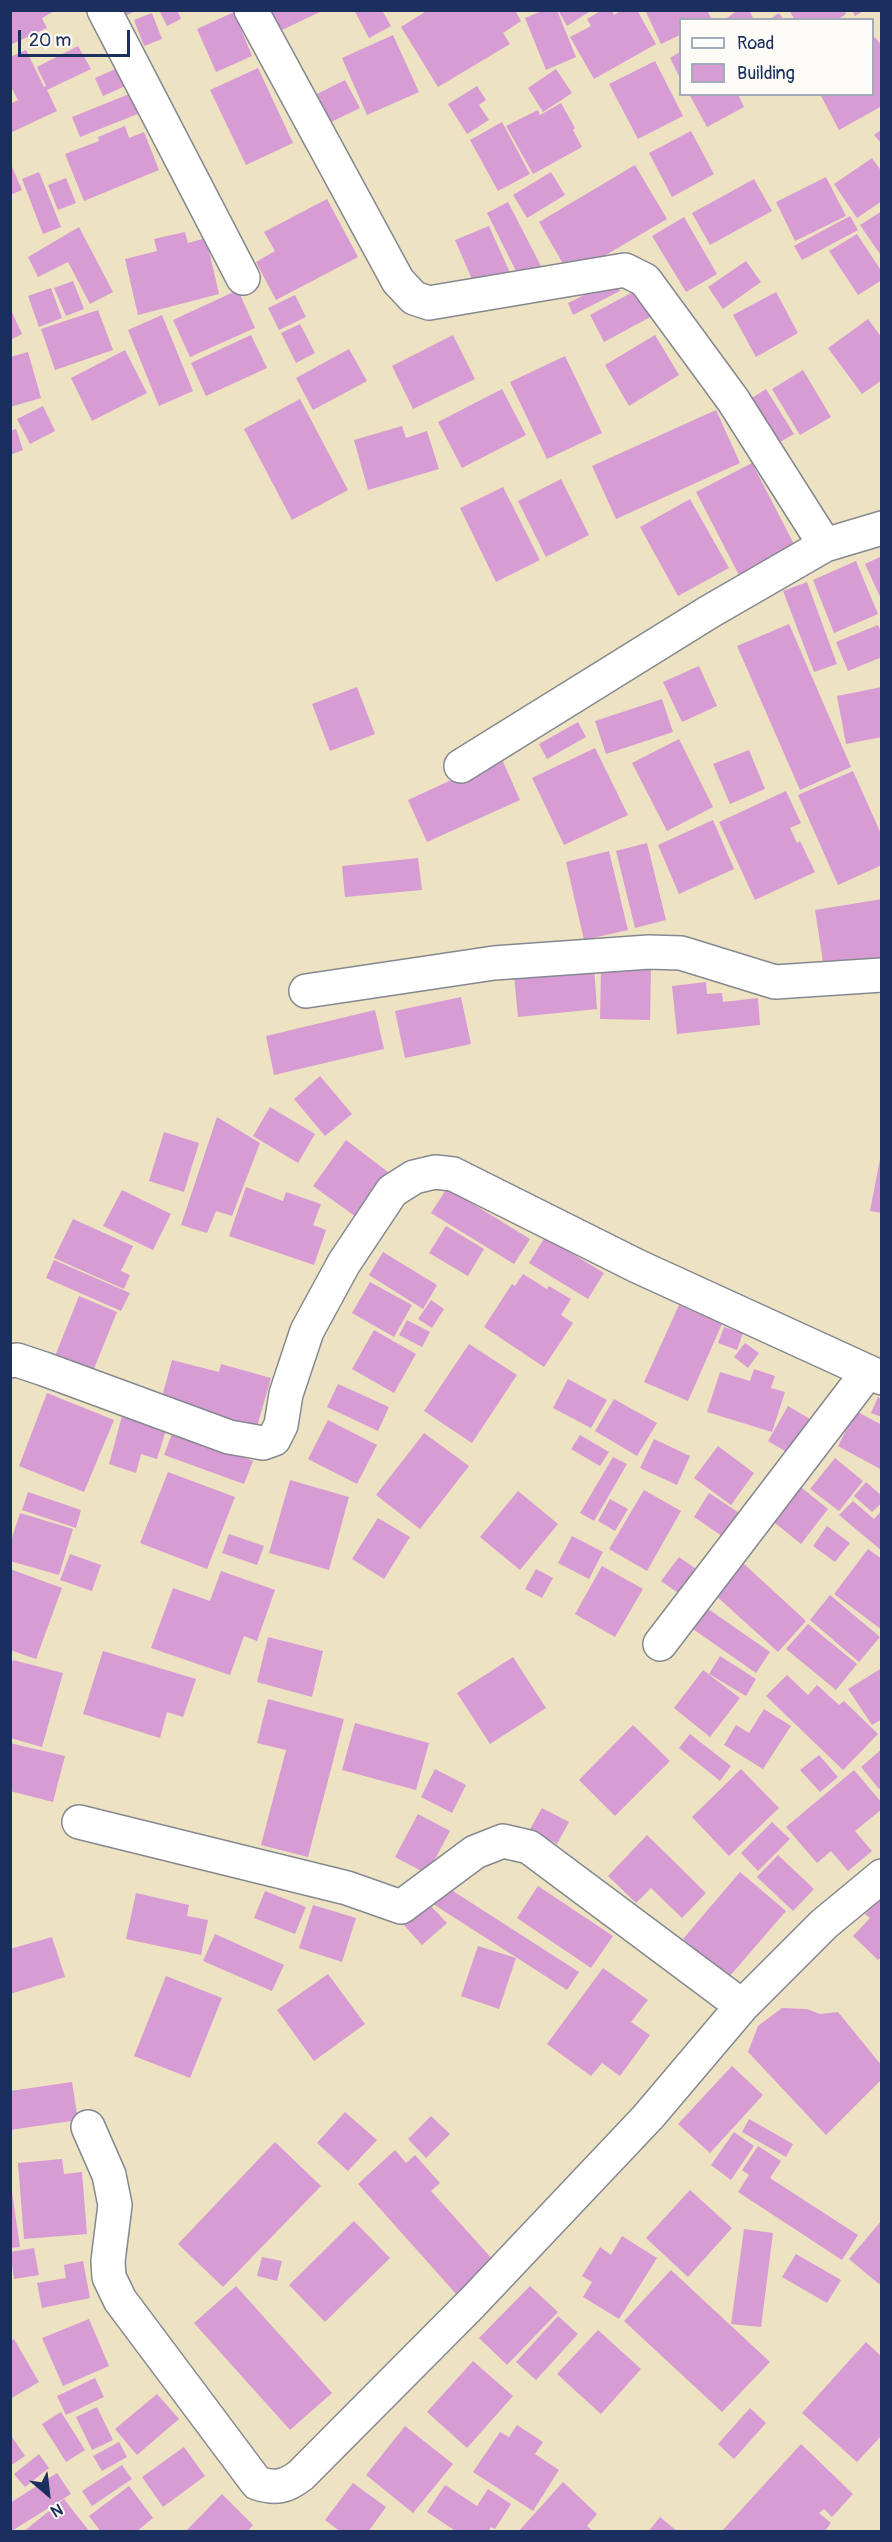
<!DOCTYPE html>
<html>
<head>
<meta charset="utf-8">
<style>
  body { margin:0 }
  #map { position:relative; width:892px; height:2542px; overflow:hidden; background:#ede2c1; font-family:Pangolin,sans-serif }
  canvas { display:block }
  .frame { position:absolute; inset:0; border:12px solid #1b2f5e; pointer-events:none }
  .legend { position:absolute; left:679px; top:18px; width:195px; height:78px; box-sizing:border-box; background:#fdfcf7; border:2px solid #a3aaba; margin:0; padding:8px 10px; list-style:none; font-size:18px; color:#1b2f5e }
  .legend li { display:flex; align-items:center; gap:12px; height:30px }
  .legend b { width:30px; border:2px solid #a3aaba }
  .north { position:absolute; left:18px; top:2464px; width:60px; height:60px; -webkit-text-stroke:4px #fdfcf7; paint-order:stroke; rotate:152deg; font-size:16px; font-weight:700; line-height:24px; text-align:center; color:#1b2f5e }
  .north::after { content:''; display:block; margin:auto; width:21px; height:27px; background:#1b2f5e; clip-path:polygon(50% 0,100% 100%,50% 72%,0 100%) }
  .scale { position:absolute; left:18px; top:30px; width:112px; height:27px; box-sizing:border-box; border:3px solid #1b2f5e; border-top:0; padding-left:8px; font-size:18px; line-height:21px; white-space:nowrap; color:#1b2f5e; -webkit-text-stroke:4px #fdfcf7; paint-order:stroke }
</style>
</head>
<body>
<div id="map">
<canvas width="892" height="2542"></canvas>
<div class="frame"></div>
<ul class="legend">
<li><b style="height:8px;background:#fff"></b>Road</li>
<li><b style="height:16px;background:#d89cd4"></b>Building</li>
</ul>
<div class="north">N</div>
<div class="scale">20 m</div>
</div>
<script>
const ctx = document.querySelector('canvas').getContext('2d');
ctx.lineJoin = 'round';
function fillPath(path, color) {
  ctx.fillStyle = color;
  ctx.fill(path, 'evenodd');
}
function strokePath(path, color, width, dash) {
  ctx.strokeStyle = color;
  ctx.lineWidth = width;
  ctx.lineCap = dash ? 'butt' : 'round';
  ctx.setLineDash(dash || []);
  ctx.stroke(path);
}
const building = new Path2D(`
  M10 10H56L42 18 47 28 10 45Z
  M123 10H137L125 16Z
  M164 10H177L181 19 167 26 160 12Z
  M268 10H324L278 32Z
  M354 10H382L391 26 369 38Z
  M428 10H515L521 21 503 33 510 44 438 87 401 27Z
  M544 10H557L576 57 546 70 525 18Z
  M558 10H592L567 26Z
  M602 10H612L614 15 622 10H637L656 44 594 79 570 37 591 26 587 19Z
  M645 10H707L712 20H680V35L661 44Z
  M738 10H749L754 20H724Z
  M789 10H844L846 14 837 20H795Z
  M852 10H865L855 16Z
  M234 12 252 56 216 72 197 29Z
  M152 13 162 39 144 46 134 20Z
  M779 13 784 20H769Z
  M393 35 419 92 367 115 342 58Z
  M875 37 882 46V106L839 130 820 94H872V39Z
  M78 46 91 69 47 90 57 111 10 133V104L18 100 10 85V57L26 50 44 87 46 86 37 67Z
  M680 52V78L670 58Z
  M655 61 683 116 638 139 609 84Z
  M122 66 130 84 103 96 95 78Z
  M258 68 293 143 246 165 210 90Z
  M556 69 572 93 543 112 528 88Z
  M345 80 360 108 325 125 311 97Z
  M477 86 486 100 479 105 489 120 467 134 448 104Z
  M132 93 140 113 80 137 72 117Z
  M689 94H738L744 107 707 127Z
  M561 103 575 128 573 130 582 147 533 174 506 126 538 110 540 115Z
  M502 122 530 174 498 191 470 140Z
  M125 126 129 138 144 132 159 170 84 201 65 154 99 141 98 137Z
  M882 129V144L874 135Z
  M691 131 714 174 672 197 649 153Z
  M872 158 882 172V201L857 218 834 184Z
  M10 162 22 190 10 195Z
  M635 165 667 219 570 276 539 222Z
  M39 172 61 227 43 234 22 179Z
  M551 172 565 195 527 218 513 195Z
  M826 177 846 216 795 241 776 202Z
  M66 178 76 203 58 210 48 185Z
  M754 179 772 211 710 245 692 213Z
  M327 199 358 257 276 300 256 262 275 251 264 232Z
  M508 202 543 270 521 281 487 213Z
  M882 211V257L860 225Z
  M850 216 858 230 802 260 794 246Z
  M684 217 717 274 686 292 652 236Z
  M489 226 512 277 478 293 455 240Z
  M79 227 113 292 90 304 68 262 38 277 28 257Z
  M185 232 188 243 206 238 219 294 138 315 125 259 157 251 154 239Z
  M857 234 882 272V280L858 295 829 251Z
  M746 261 761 282 723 309 708 287Z
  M615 280 620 291 573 315 568 303Z
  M73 281 84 309 66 316 54 288Z
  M642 287 656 314 604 342 590 315Z
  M51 288 62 318 39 327 28 296Z
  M238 290 255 328 190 357 173 320Z
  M776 292 798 333 756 357 733 315Z
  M295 295 306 317 279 330 268 308Z
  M10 308 22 334 10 340Z
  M98 310 113 350 55 370 41 329Z
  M162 315 193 391 159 406 128 330Z
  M868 319 882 338V380L862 394 828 348Z
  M300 324 315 353 296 363 281 333Z
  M251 335 267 368 206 396 191 363Z
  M453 335 475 379 413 409 392 366Z
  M655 335 679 375 629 406 605 365Z
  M349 349 367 381 313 410 296 378Z
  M125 350 147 393 92 421 71 378Z
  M28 352 41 398 10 407V357Z
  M565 356 602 433 547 459 510 382Z
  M803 370 831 417 800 435 772 389Z
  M502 389 526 435 462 468 438 422Z
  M766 389 794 434 775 445 747 401Z
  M300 399 348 490 292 520 244 429Z
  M43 406 55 431 30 444 17 419Z
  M716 410 740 463 616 519 592 466Z
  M402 426 406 438 427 431 439 469 368 490 354 440Z
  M16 429 23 450 10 455V431Z
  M752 463 795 546 739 575 696 492Z
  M561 479 589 535 546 557 518 501Z
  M503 487 540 560 496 582 460 508Z
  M690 499 729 568 678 596 640 527Z
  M882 556V601L865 564Z
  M856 561 878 614 834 633 813 580Z
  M807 582 837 664 814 672 783 591Z
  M789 624 851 767 800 790 737 646Z
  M878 625 882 634V657L848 671 836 642Z
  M699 666 717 706 682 722 663 682Z
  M357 687 375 734 330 751 312 704Z
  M882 687V737L846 744 837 696Z
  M662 699 673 732 606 754 595 721Z
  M578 722 586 737 547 759 539 744Z
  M679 739 713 807 667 831 632 763Z
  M595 748 628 815 564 845 532 778Z
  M749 750 765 789 730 804 713 764Z
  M501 757 520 800 427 842 408 800Z
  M853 771 882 836V865L838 885 798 795Z
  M786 791 801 823 790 828 797 843 800 841 815 872 755 900 719 822Z
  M713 820 734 869 679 894 658 845Z
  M647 843 666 920 635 928 616 851Z
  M609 851 628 930 584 940 566 862Z
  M418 858 422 890 345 897 342 866Z
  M882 899V959L824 968 815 910Z
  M594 968 597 1009 518 1017 514 976Z
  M601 968 651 969 650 1020 600 1019Z
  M706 982 707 994 722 993 723 1002 758 998 760 1025 677 1034 672 986Z
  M461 997 471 1044 405 1058 395 1011Z
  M375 1010 384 1049 274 1075 266 1036Z
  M320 1076 352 1114 325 1136 294 1099Z
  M270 1107 315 1134 298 1163 253 1136Z
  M217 1117 260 1143 232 1216 216 1211 207 1233 181 1225Z
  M164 1132 199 1143 184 1192 149 1181Z
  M346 1140 388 1172 356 1217 313 1186Z
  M880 1159H882V1213L870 1211Z
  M246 1187 283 1201 286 1192 321 1204 313 1225 326 1230 314 1265 229 1236Z
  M447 1188 530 1239 514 1264 431 1213Z
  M122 1190 171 1214 153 1250 103 1226Z
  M73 1219 133 1246 121 1271 130 1275 124 1289 54 1258Z
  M446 1226 484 1249 468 1276 429 1253Z
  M545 1237 604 1273 588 1299 529 1263Z
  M383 1252 437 1285 423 1309 369 1275Z
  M54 1260 130 1293 121 1311 46 1278Z
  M523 1274 547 1289 549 1286 571 1299 561 1315 573 1323 544 1367 484 1327 512 1284 515 1286Z
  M370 1282 412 1305 394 1337 352 1313Z
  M79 1296 117 1312 91 1376 53 1361Z
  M431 1300 444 1309 432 1328 418 1319Z
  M679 1305 722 1324 688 1401 644 1382Z
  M407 1320 430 1332 422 1347 399 1335Z
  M724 1327 743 1333 737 1350 718 1343Z
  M374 1330 416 1354 394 1393 352 1369Z
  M745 1343 759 1353 748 1368 734 1357Z
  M469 1344 517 1375 472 1443 424 1411Z
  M172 1360 219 1372 221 1364 271 1378 256 1430 160 1404Z
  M754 1369 775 1376 771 1388 785 1392 772 1432 707 1412 720 1372 750 1381Z
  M568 1379 607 1400 591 1428 553 1408Z
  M338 1384 389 1407 378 1431 327 1407Z
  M47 1393 114 1420 84 1492 19 1466Z
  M878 1397 882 1399V1417L871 1413Z
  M614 1399 657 1423 637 1456 595 1431Z
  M788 1406 810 1419 790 1454 768 1441Z
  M856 1411 882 1425V1470L838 1446Z
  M122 1416 166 1430 157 1459 141 1454 136 1473 109 1464Z
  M328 1420 377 1445 357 1484 308 1459Z
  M173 1431 253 1461 244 1484 164 1455Z
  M424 1433 469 1466 420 1529 376 1495Z
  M580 1435 609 1452 600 1466 571 1449Z
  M654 1439 690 1456 677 1485 640 1468Z
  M718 1446 754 1473 731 1505 694 1478Z
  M613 1457 627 1464 594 1521 580 1513Z
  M835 1458 863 1481 839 1511 810 1489Z
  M168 1472 235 1497 207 1569 140 1543Z
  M290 1480 349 1497 329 1570 269 1553Z
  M866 1482 882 1496V1503L872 1512 854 1496Z
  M797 1484 828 1509 801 1544 770 1519Z
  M644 1490 681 1511 647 1571 609 1549Z
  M518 1491 558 1524 520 1570 480 1537Z
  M28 1492 81 1510 76 1528 22 1510Z
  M709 1493 738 1512 722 1536 694 1517Z
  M610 1499 628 1509 615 1531 598 1521Z
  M853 1501 874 1519 882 1510V1551L839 1515Z
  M20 1513 73 1529 59 1575 10 1561V1544Z
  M378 1518 410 1537 384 1579 352 1559Z
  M827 1526 850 1543 835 1562 813 1546Z
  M229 1534 264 1546 257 1565 222 1553Z
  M572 1536 603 1552 589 1579 558 1563Z
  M868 1549 882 1559V1630L834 1594Z
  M70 1554 101 1565 92 1591 60 1580Z
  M679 1557 699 1571 681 1595 661 1581Z
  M743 1563 806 1621 778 1652 714 1594Z
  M602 1566 643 1589 615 1637 575 1614Z
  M10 1569 62 1588 36 1659 10 1650Z
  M536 1569 553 1578 542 1598 525 1589Z
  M221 1571 275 1590 257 1641 244 1636 230 1675 151 1648 173 1588 210 1601Z
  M830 1595 880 1637 859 1662 810 1620Z
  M704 1606 770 1652 756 1673 690 1627Z
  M808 1624 857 1664 836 1690 786 1649Z
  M268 1637 323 1651 312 1697 257 1682Z
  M103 1651 196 1679 183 1717 167 1712 160 1738 83 1714Z
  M720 1656 756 1679 746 1696 709 1674Z
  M513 1657 546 1708 490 1744 457 1693Z
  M13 1660 63 1673 42 1747 10 1738V1667Z
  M882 1668V1719L872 1725 848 1689Z
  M703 1670 740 1698 710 1737 674 1708Z
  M787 1675 808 1695 817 1685 839 1705 844 1701 878 1734 843 1770 766 1696Z
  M268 1699 344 1719 308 1857 261 1845 286 1750 257 1743Z
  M764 1709 791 1726 763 1769 724 1745 736 1725 749 1733Z
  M355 1723 429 1743 416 1790 342 1770Z
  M633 1725 670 1761 615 1816 579 1780Z
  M690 1734 731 1766 720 1781 679 1748Z
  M10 1743 65 1756 53 1802 10 1791Z
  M882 1749V1787L879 1789 861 1767Z
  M819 1755 838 1777 820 1792 800 1770Z
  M435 1769 466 1785 452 1813 421 1797Z
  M741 1769 779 1808 729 1856 692 1817Z
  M854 1770 882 1803V1809L855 1831 872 1851 848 1871 831 1851 817 1863 786 1827Z
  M542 1808 569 1822 557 1844 530 1829Z
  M418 1814 450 1831 427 1874 395 1857Z
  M772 1822 790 1839 758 1871 741 1853Z
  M647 1835 706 1893 682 1918 651 1888 636 1903 608 1876Z
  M778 1855 814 1889 793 1911 757 1877Z
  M740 1872 786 1911 729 1977 683 1939Z
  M442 1884 579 1972 567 1990 430 1902Z
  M538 1886 613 1936 591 1968 517 1918Z
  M265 1891 306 1907 295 1934 254 1918Z
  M136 1893 189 1905 187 1916 208 1920 201 1955 126 1939Z
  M882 1896V1957L878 1960 853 1936 870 1918 865 1914Z
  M428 1903 447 1923 422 1945 403 1924Z
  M313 1905 356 1918 342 1962 299 1948Z
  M215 1934 284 1965 272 1991 203 1961Z
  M52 1937 65 1977 10 1994V1949Z
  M478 1946 516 1958 499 2009 461 1996Z
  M603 1968 648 2000 631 2022 650 2035 620 2076 602 2063 591 2076 547 2044Z
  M328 1974 365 2024 314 2061 277 2010Z
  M166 1976 222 1998 190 2078 134 2056Z
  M782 2008 807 2009 820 2014 838 2012 882 2066V2079L826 2135 748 2052 758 2026Z
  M732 2066 763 2095 710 2153 678 2124Z
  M72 2082 78 2120 10 2130V2091Z
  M345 2112 377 2140 348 2171 317 2143Z
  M431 2116 450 2134 426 2158 408 2139Z
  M749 2119 793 2144 786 2157 742 2132Z
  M734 2132 754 2146 731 2180 711 2165Z
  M275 2142 321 2186 223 2287 178 2244Z
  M758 2146 781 2161 770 2178 858 2235 842 2260 738 2192 749 2175 742 2170Z
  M395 2150 406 2163 415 2155 440 2183 431 2191 494 2261 457 2295 358 2184Z
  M62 2159 64 2174 82 2172 87 2234 24 2239 18 2163Z
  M10 2178 20 2247 10 2248Z
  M690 2190 732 2228 688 2277 646 2238Z
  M882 2220V2282L879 2284 849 2259Z
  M354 2221 390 2258 325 2322 289 2285Z
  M744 2229 773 2233 761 2327 731 2324Z
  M622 2236 657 2258 619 2319 583 2297 592 2282 582 2276 600 2247 611 2255Z
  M34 2248 39 2275 14 2279 10 2252Z
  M796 2254 841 2280 827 2303 782 2277Z
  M262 2257 282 2261 277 2281 257 2276Z
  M83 2261 90 2298 42 2308 37 2283 66 2278 64 2265Z
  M671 2270 770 2362 722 2412 624 2321Z
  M236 2286 332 2393 290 2430 194 2323Z
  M530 2286 558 2312 507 2365 479 2338Z
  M558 2316 578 2334 536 2380 516 2362Z
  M89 2319 109 2366 63 2386 42 2338Z
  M598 2330 641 2369 601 2414 557 2374Z
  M14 2339 39 2382 10 2399V2341Z
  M866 2342 882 2357V2435L857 2462 802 2413Z
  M473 2361 513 2396 467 2448 427 2412Z
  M95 2378 104 2397 66 2415 57 2396Z
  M157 2394 179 2419 137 2455 115 2429Z
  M97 2407 113 2440 92 2450 76 2417Z
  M750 2408 766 2423 734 2459 718 2444Z
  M61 2412 85 2450 66 2462 42 2424Z
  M517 2425 543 2442 535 2454 559 2470 533 2511 473 2472 500 2432 509 2437Z
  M405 2426 453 2464 413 2513 366 2475Z
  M10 2434 25 2456 10 2466Z
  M119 2442 127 2457 102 2471 93 2456Z
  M801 2444 853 2494 832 2517 824 2509 819 2513 831 2523 824 2532H721Z
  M184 2447 205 2476 163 2507 142 2477Z
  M39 2454 49 2468 25 2487 14 2474Z
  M122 2465 132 2479 92 2506 82 2491Z
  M57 2473 71 2494 10 2532V2503Z
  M563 2482 597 2514 587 2526 594 2532H518Z
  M353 2483 386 2507 368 2532H341L325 2520Z
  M445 2485 477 2506 488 2489 511 2504 495 2529 491 2527 488 2532H457L427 2512Z
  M129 2486 153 2518 136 2532H101L89 2516Z
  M222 2494 253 2525 247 2532H185Z
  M64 2499 90 2532H23Z
  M660 2517 678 2532H648Z`);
const minor = new Path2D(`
  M104 10 243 278
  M251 10 398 281 414 298 429 303 625 270 645 280 733 400 825 545
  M461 766 709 612 825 545 882 528
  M306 991 494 963 649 952 681 953 775 982 882 975
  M10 1361 17 1360 44 1369 229 1437 263 1443 274 1439 281 1425 286 1394 307 1331 344 1263 392 1191 414 1177 435 1172 453 1174 637 1266 882 1378
  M660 1644 867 1373
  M79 1822 347 1888 401 1907 475 1852 503 1841 529 1847 742 2006
  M88 2127 109 2175 115 2205 108 2261 109 2277 120 2300 257 2483C275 2489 286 2487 301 2475L472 2303 648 2117 742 2006 824 1924 882 1876`);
fillPath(building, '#d89cd4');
strokePath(minor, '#848890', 36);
strokePath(minor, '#fff', 33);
</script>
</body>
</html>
